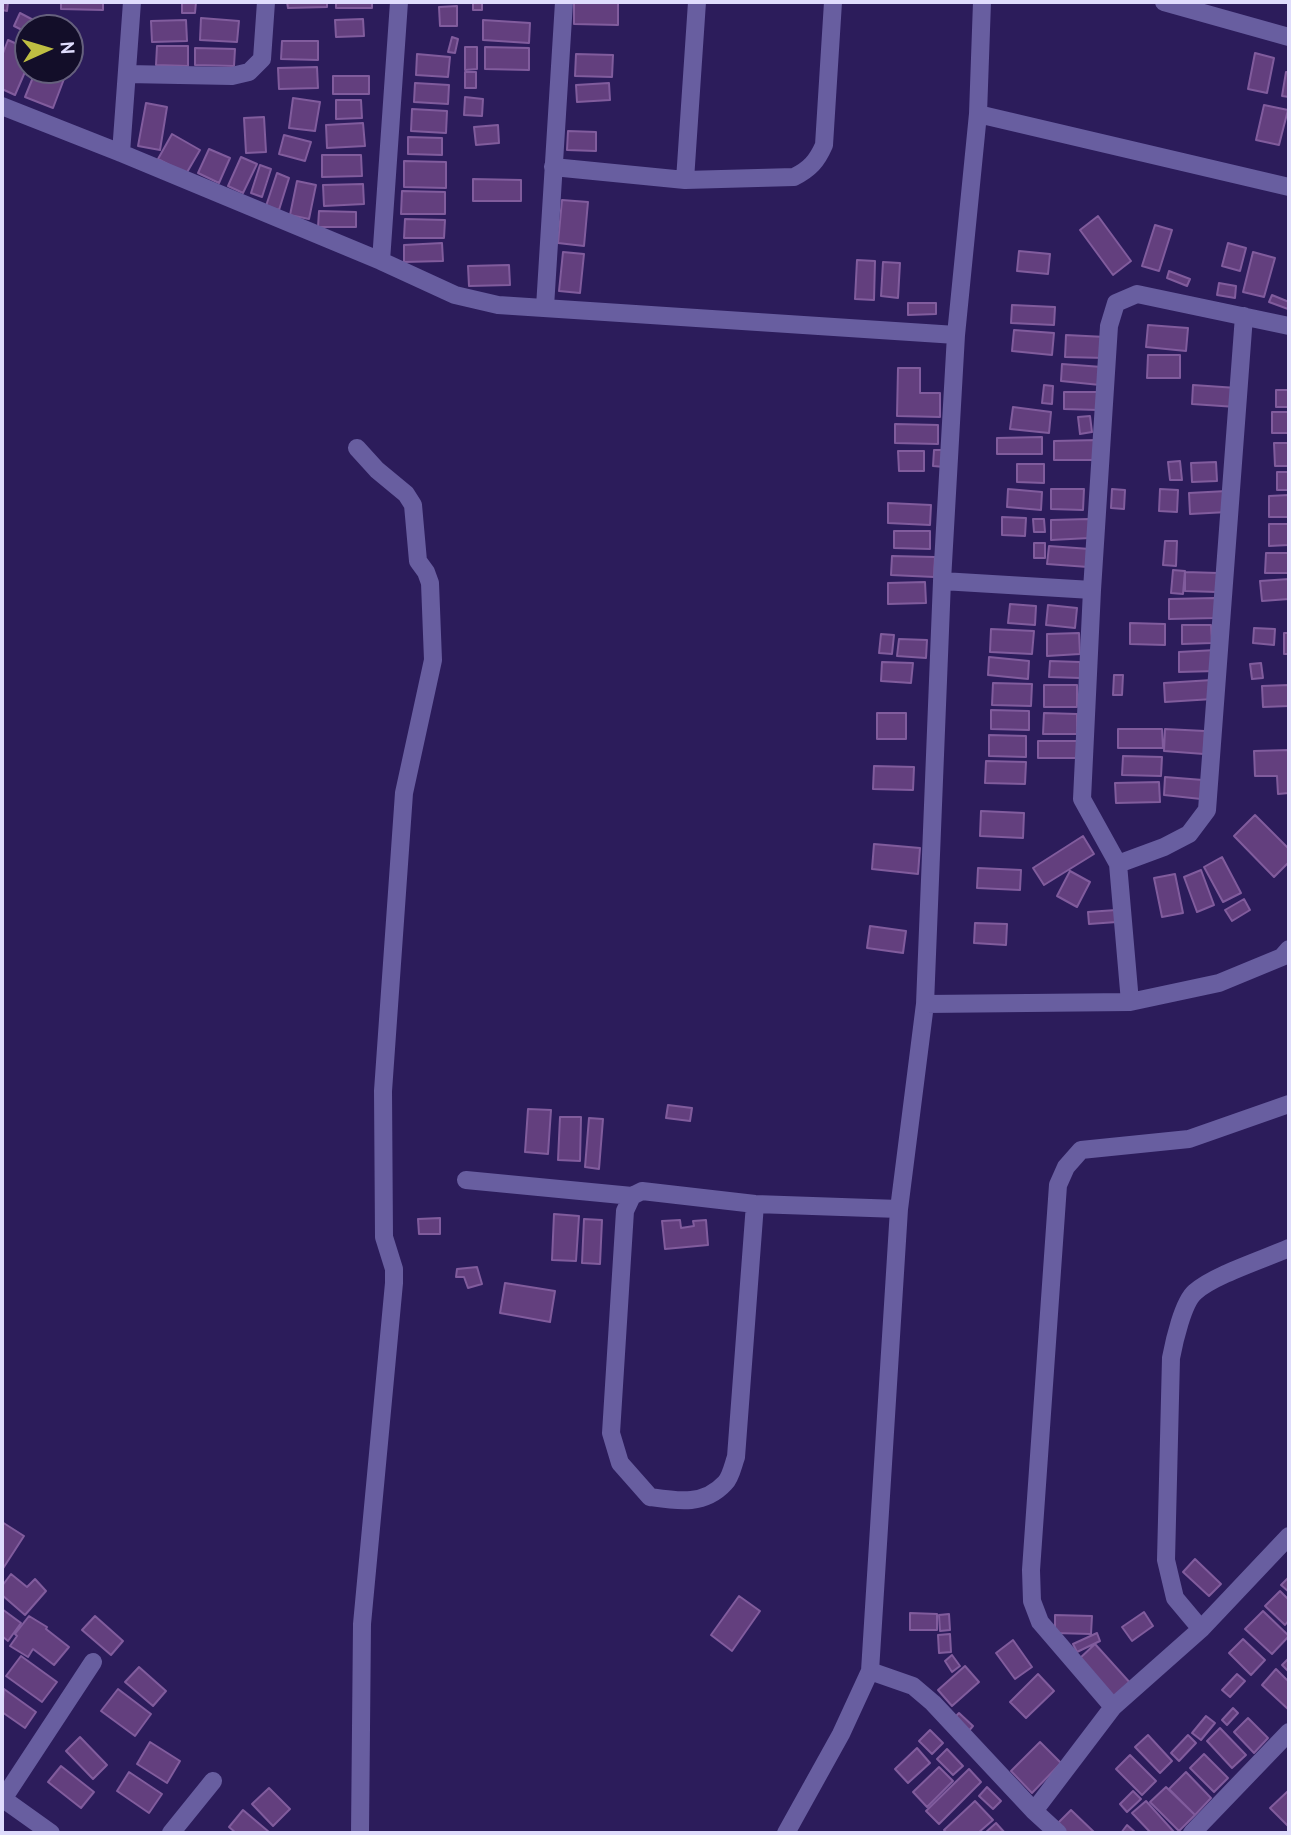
<!DOCTYPE html>
<html>
<head>
<meta charset="utf-8">
<style>
  body { margin:0 }
  #map { position:relative; width:1291px; height:1835px; overflow:hidden; background:#2c1c5b; font-family:"PT Sans",sans-serif }
  canvas { display:block }
  .frame { position:absolute; inset:0; border:4px solid #dfdcfc; pointer-events:none }
  .north { position:absolute; left:14px; top:14px; width:70px; height:70px; box-sizing:border-box; background:#130e29; border:2px solid #65607d; border-radius:50%; rotate:86deg; font-size:19px; font-weight:700; line-height:28px; text-align:center; color:#dfdcfc }
  .north::after { content:''; display:block; margin:auto; width:24px; height:32px; background:#bfbe42; clip-path:polygon(50% 0,100% 100%,50% 72%,0 100%) }
</style>
</head>
<body>
<div id="map">
<canvas width="1291" height="1835"></canvas>
<div class="frame"></div>
<div class="north">N</div>
</div>
<script>
const ctx = document.querySelector('canvas').getContext('2d');
ctx.lineJoin = 'round';
function fillPath(path, color) {
  ctx.fillStyle = color;
  ctx.fill(path, 'evenodd');
}
function strokePath(path, color, width, dash) {
  ctx.strokeStyle = color;
  ctx.lineWidth = width;
  ctx.lineCap = dash ? 'butt' : 'round';
  ctx.setLineDash(dash || []);
  ctx.stroke(path);
}
const building = new Path2D(`
  M2 2H8L7 11 2 10Z
  M61 2H103V10L61 9Z
  M182 2H196L195 13H182Z
  M287 2H327V7L288 8Z
  M336 2H372V8H336Z
  M473 2H482V10H473Z
  M574 3H618V25L574 24Z
  M457 6V26H440L439 7Z
  M20 13 41 24 39 28H28V33L14 26Z
  M47 18 54 20 52 28H45Z
  M201 18 239 21 237 42 200 40Z
  M363 19 364 36 336 37 335 20Z
  M186 20 187 41 152 42 151 21Z
  M483 20 530 23 529 43 483 40Z
  M452 37 458 39 455 53 448 52Z
  M8 40 28 49V65L15 95 2 89V56Z
  M282 41H318V60L281 59Z
  M157 46H188V66L156 65Z
  M465 47H477V69L465 70Z
  M485 47 529 48V70L485 69Z
  M195 48 235 49 234 66 195 65Z
  M1255 53 1274 58 1267 93 1248 89Z
  M417 54 450 57 448 77 416 75Z
  M576 54 613 55 612 77 575 76Z
  M317 67 318 88 279 89 278 68Z
  M36 70 67 71 53 108 25 97Z
  M465 72H476V88H465Z
  M1286 72H1289V97L1282 96Z
  M333 76H369V94H333Z
  M415 83 449 85 448 104 414 102Z
  M609 83 610 100 577 102 576 85Z
  M465 97 483 99 482 116 464 115Z
  M293 98 320 102 315 131 289 128Z
  M336 100H361L362 118 336 119Z
  M146 103 167 107 160 150 138 146Z
  M1264 105 1288 110 1279 145 1256 140Z
  M412 109 447 111 446 133 411 131Z
  M264 117 266 152 246 153 244 118Z
  M363 123 365 146 327 148 326 125Z
  M498 125 499 143 476 145 474 127Z
  M568 131 596 132V151L567 150Z
  M172 134 200 150 186 174 158 159Z
  M284 135 311 142 305 161 279 154Z
  M408 137 442 138V155L408 154Z
  M209 149 230 158 219 183 198 173Z
  M322 155H361L362 176 322 177Z
  M241 157 257 164 243 193 228 186Z
  M404 161 446 162V188L404 187Z
  M260 165 271 169 262 197 251 193Z
  M277 173 289 178 279 210 266 206Z
  M473 179 521 180V201H473Z
  M297 181 316 185 309 219 290 215Z
  M363 184 364 204 324 206 323 185Z
  M402 191 445 192V214H401Z
  M562 200 588 202 584 246 558 243Z
  M319 211 356 212V227H318Z
  M1098 216 1131 261 1113 275 1080 230Z
  M405 219 445 220 444 238H404Z
  M1155 225 1172 230 1159 271 1142 266Z
  M442 243 443 261 404 262V245Z
  M1228 243 1246 248 1240 271 1222 266Z
  M1019 251 1050 254 1048 274 1017 271Z
  M563 252 584 254 580 293 559 291Z
  M1253 252 1275 258 1264 297 1243 292Z
  M857 260 875 261 874 300 855 299Z
  M883 262 900 263 898 298 881 296Z
  M509 265 510 285 469 286 468 266Z
  M1169 271 1190 279 1187 286 1167 278Z
  M1219 283 1236 286 1235 298 1217 295Z
  M1272 295 1289 302 1288 309 1269 302Z
  M908 303H936V314L908 315Z
  M1012 305 1055 307 1054 325 1011 323Z
  M1148 325 1188 328 1186 351 1146 347Z
  M1014 330 1054 333 1052 355 1012 351Z
  M1066 335 1106 337 1105 358 1065 357Z
  M1148 355H1180V378H1147Z
  M1062 364 1102 367 1100 385 1061 381Z
  M898 368H920V393H940V417L897 416Z
  M1044 385 1053 386 1052 404 1042 403Z
  M1193 385 1237 388 1236 407 1192 404Z
  M1276 390H1289V407H1276Z
  M1064 392H1099V410L1064 409Z
  M1013 407 1051 412 1049 433 1010 429Z
  M1272 412H1289V433H1272Z
  M1090 416 1092 432 1080 434 1078 417Z
  M895 424 938 425V444L895 443Z
  M1042 437V454H997V438Z
  M1098 440 1099 460H1054V441Z
  M1274 443H1289V466H1275Z
  M934 450H945L944 467 933 466Z
  M898 451H924V471H899Z
  M1180 461 1182 480H1170L1168 462Z
  M1216 462 1217 481 1192 482 1191 463Z
  M1017 464H1044V483L1017 482Z
  M1277 472H1289V490H1277Z
  M1008 489 1042 492 1041 510 1007 507Z
  M1051 489H1084L1083 510 1051 509Z
  M1112 489 1125 490 1124 509 1111 508Z
  M1160 489 1178 490 1177 512 1159 511Z
  M1227 491 1228 512 1190 514 1189 493Z
  M1289 495V517H1269V496Z
  M888 503 931 505 930 525 888 523Z
  M1002 517 1026 518 1025 536 1002 535Z
  M1033 519H1044L1045 532H1034Z
  M1089 519 1090 538 1051 540V520Z
  M1269 524H1289V545L1269 546Z
  M894 531H930V549L894 548Z
  M1165 541H1177L1176 566 1163 565Z
  M1034 543H1045V558H1034Z
  M1049 546 1090 549 1088 567 1047 564Z
  M1266 553H1289V573H1265Z
  M892 556 935 557 934 577 891 575Z
  M1173 570 1185 571 1183 594 1171 593Z
  M1185 572 1218 573 1217 592 1185 591Z
  M1289 579V599L1262 601 1260 581Z
  M925 582 926 603 888 604V583Z
  M1215 598 1216 618 1169 619V599Z
  M1010 604 1036 606 1035 625 1008 623Z
  M1048 605 1077 608 1075 628 1046 625Z
  M1130 623 1165 624V645L1130 644Z
  M1182 625H1211L1212 643 1182 644Z
  M1254 628 1275 629 1274 645 1253 643Z
  M991 629 1034 631 1032 654 990 652Z
  M1079 633 1080 654 1047 656V634Z
  M1284 633H1289V654H1284Z
  M881 634 894 635 892 654 879 653Z
  M899 639 927 640 926 658 897 656Z
  M1216 650V671L1179 672V652Z
  M989 657 1029 661 1028 679 988 675Z
  M1050 661 1080 662V678L1049 677Z
  M882 662 913 663 911 683 881 681Z
  M1261 663 1263 678 1252 679 1250 664Z
  M1114 675H1123L1122 695H1113Z
  M1212 680 1213 699 1165 702 1164 683Z
  M993 683 1032 684 1031 706 992 705Z
  M1044 685H1077V707H1044Z
  M1289 685V706L1263 707 1262 686Z
  M991 710 1029 711V730L991 729Z
  M877 713H906V739H877Z
  M1044 713 1077 714V734H1043Z
  M1118 729H1162L1163 748H1118Z
  M1165 729 1205 731 1204 754 1164 751Z
  M989 735 1026 736V757L989 756Z
  M1038 741H1077V758H1038Z
  M1289 750V793L1278 794 1277 776H1255L1254 751Z
  M1123 756 1162 757 1161 776 1122 775Z
  M986 761 1026 762 1025 784 985 783Z
  M874 766 914 767 913 790 873 789Z
  M1165 777 1203 780 1201 799 1164 795Z
  M1159 782 1160 802 1116 803 1115 783Z
  M981 811 1024 813 1023 838 980 836Z
  M1255 815 1289 849V862L1274 877 1234 836Z
  M1083 836 1094 854 1044 885 1033 868Z
  M874 844 920 848 918 874 872 869Z
  M1222 857 1241 893 1223 902 1204 867Z
  M978 868 1021 870 1020 890 977 888Z
  M1201 870 1214 905 1197 912 1184 877Z
  M1070 871 1090 882 1077 907 1057 896Z
  M1175 874 1183 913 1162 917 1154 878Z
  M1244 899 1250 910 1232 921 1225 910Z
  M1116 910 1117 922 1089 924 1088 912Z
  M975 923 1007 924 1006 945 974 943Z
  M870 926 906 931 903 953 867 948Z
  M668 1105 692 1108 690 1121 666 1118Z
  M528 1109 551 1110 548 1154 525 1152Z
  M560 1117H581L580 1161 558 1160Z
  M589 1118 603 1119 599 1169 585 1167Z
  M554 1214 579 1216 576 1261 552 1260Z
  M440 1218V1234H419L418 1219Z
  M584 1219 602 1220 600 1264 582 1263Z
  M680 1220 681 1228 694 1226 693 1221 706 1220 708 1245 665 1249 662 1221Z
  M477 1267 482 1284 468 1288 464 1277H456L457 1269Z
  M505 1283 555 1291 550 1322 500 1313Z
  M2 1522 24 1536 2 1570Z
  M1195 1559 1221 1584 1209 1596 1183 1572Z
  M11 1574 27 1587 35 1579 46 1591 25 1615 2 1595V1586Z
  M1289 1577V1592L1281 1585Z
  M1280 1591 1289 1600V1620L1285 1625 1265 1606Z
  M739 1596 760 1611 732 1651 711 1635Z
  M2 1609 21 1623 8 1641 2 1636Z
  M1263 1611 1289 1636 1272 1654 1245 1629Z
  M1144 1612 1153 1626 1132 1641 1122 1627Z
  M910 1613 937 1614V1630H910Z
  M949 1614 950 1630 940 1631 939 1615Z
  M1055 1615 1092 1616 1091 1634 1055 1633Z
  M29 1616 47 1627 46 1629 69 1647 54 1665 33 1649 28 1657 10 1646 17 1636 15 1634Z
  M95 1616 123 1641 111 1655 82 1630Z
  M1097 1633 1100 1641 1077 1652 1073 1644Z
  M950 1634 951 1652 939 1653 938 1635Z
  M1243 1639 1265 1660 1251 1675 1229 1653Z
  M1013 1640 1032 1667 1015 1679 996 1653Z
  M1095 1644 1132 1685 1116 1700 1079 1659Z
  M952 1655 960 1666 952 1672 945 1661Z
  M21 1656 57 1682 42 1702 6 1676Z
  M1289 1658V1672L1282 1665Z
  M965 1666 979 1682 952 1706 938 1690Z
  M139 1667 166 1691 153 1706 125 1682Z
  M1276 1669 1289 1682V1710L1262 1685Z
  M1038 1674 1054 1691 1026 1718 1010 1702Z
  M1237 1674 1245 1681 1230 1697 1222 1690Z
  M4 1689 36 1712 25 1728 2 1712Z
  M118 1689 151 1714 135 1736 101 1711Z
  M1233 1708 1238 1713 1227 1725 1222 1720Z
  M959 1713 973 1726 967 1733 952 1720Z
  M1206 1716 1215 1723 1201 1740 1192 1733Z
  M1248 1718 1268 1738 1254 1753 1234 1732Z
  M1220 1728 1246 1755 1232 1768 1207 1741Z
  M930 1730 943 1743 932 1754 919 1741Z
  M1148 1735 1172 1761 1160 1773 1135 1747Z
  M1188 1735 1196 1743 1179 1761 1171 1753Z
  M80 1737 107 1765 93 1779 66 1751Z
  M150 1742 180 1761 167 1783 137 1764Z
  M1040 1742 1061 1763 1032 1793 1011 1771Z
  M917 1748 930 1763 908 1783 895 1769Z
  M947 1749 963 1766 953 1775 937 1759Z
  M1204 1754 1228 1778 1214 1792 1190 1768Z
  M1130 1755 1156 1781 1142 1795 1116 1769Z
  M61 1766 94 1792 81 1808 48 1782Z
  M939 1767 953 1781 927 1807 913 1792Z
  M969 1769 981 1782 939 1824 926 1811Z
  M129 1772 162 1794 149 1813 117 1791Z
  M1186 1772 1211 1798 1195 1815 1169 1789Z
  M987 1787 1001 1801 993 1809 979 1796Z
  M1166 1787 1195 1815 1179 1831 1150 1802Z
  M269 1788 290 1809 273 1826 252 1804Z
  M1133 1791 1141 1799 1127 1812 1120 1804Z
  M1288 1791 1289 1792V1827L1270 1808Z
  M975 1801 993 1820 978 1833H947L944 1830Z
  M1146 1801 1174 1832 1173 1833H1151L1132 1813Z
  M243 1810 269 1832V1833H236L229 1827Z
  M1071 1810 1095 1833H1065L1056 1825Z
  M996 1823 1005 1833H985Z
  M1127 1825 1136 1833H1121Z`);
const minor = new Path2D(`
  M1164 2 1289 37
  M127 74 232 76 249 72 262 59 266 2
  M2 106 121 153 381 261 455 295 498 305 956 335
  M978 114 1289 187
  M121 153 132 2
  M553 167 685 180 794 177C810 169 817 161 824 145L833 2
  M685 180 697 2
  M381 261 399 2
  M545 307 564 2
  M357 448 377 470 406 494 413 505 418 561 426 572 430 583 433 660 404 793 383 1091 384 1237 394 1269V1283L362 1624 360 1833
  M942 581 1092 590
  M1118 864 1164 847 1189 834 1207 810 1244 316
  M1130 1002 1118 864 1082 799 1092 590 1109 326 1116 303 1137 294 1289 326
  M925 1004 1130 1002 1219 983 1282 957 1289 949
  M466 1180 632 1196
  M755 1204 736 1457C733 1465 731 1477 725 1483 704 1506 677 1501 650 1497L620 1463 611 1433 625 1211 632 1196 642 1191 755 1204 899 1209
  M1201 1629 1175 1598 1166 1560 1171 1358C1174 1342 1183 1302 1195 1292 1214 1275 1264 1259 1289 1248
  M870 1671 913 1686 933 1703 1034 1811 1058 1833
  M1113 1707 1040 1622 1032 1601 1031 1570 1058 1185 1066 1167 1081 1150 1189 1139 1289 1104
  M2 1798 51 1833
  M3 1799 93 1662
  M1034 1811 1113 1707 1201 1629 1289 1536
  M171 1833 213 1781
  M786 1833 841 1734 870 1671 899 1209 925 1004 942 581 956 335 978 114 982 2
  M1192 1833 1289 1732`);
fillPath(building, '#633f7e');
strokePath(building, '#815c9d', 2);
strokePath(minor, '#685ea0', 18);
</script>
</body>
</html>
